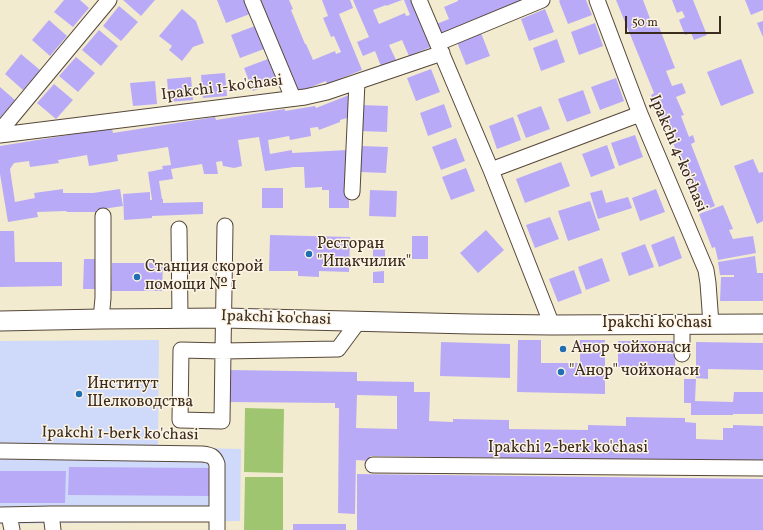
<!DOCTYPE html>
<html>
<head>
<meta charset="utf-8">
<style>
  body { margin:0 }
  #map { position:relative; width:763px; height:530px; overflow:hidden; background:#f2ebd0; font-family:Vollkorn,serif }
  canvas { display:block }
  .scale { position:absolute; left:625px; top:16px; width:96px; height:18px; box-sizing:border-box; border:2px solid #3b2a1e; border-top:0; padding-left:5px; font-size:12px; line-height:14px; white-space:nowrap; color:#3b2a1e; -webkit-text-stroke:3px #fcf5e5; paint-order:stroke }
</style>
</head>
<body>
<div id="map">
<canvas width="763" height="530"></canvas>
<div class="scale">50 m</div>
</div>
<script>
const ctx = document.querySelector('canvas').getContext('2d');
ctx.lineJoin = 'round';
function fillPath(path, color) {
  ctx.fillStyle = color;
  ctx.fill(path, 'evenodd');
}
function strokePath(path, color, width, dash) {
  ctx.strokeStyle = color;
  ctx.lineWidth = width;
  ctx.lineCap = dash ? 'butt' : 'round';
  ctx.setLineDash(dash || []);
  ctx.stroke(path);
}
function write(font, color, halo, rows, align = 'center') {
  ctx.font = font + ' Vollkorn,serif';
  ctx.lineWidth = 3;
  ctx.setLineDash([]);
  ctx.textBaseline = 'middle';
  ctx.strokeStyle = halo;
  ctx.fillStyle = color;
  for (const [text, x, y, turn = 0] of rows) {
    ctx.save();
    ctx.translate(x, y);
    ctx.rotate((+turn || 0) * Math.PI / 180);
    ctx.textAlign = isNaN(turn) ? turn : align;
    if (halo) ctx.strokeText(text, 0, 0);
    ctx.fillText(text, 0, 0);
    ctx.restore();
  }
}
const built = new Path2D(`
  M159 340 158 447 241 449 240 521 0 524V341Z`);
const green = new Path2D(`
  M245 408 284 409 283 473 244 472Z
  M245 477H283V530H244Z`);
const building = new Path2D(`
  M64 0H80L89 8 73 27 54 12Z
  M123 0H155L141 16Z
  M217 0H244L250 14 226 23Z
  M259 0H289L293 9 291 10 305 44H306L313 60 335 51 336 54 341 52 334 36 331 37 323 18 328 16 322 0H350L353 8 339 14 362 70 327 84 326 81 296 93Z
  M353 0H402L386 6V5L373 10 379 24 405 13 406 16 410 15 404 0H413L433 46 409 56 402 40 389 45 396 60 381 66 375 51 363 56 357 42 369 37Z
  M458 0H526L440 39 434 25 449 19 444 7 458 1Z
  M560 0H586L592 15 568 24 559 1Z
  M616 0H643L651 21 656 19 675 68 666 71 672 86 682 83 686 93 676 97 684 115 681 116 689 137 693 135 695 142 691 144 715 206 700 212 665 122 662 123 651 95 654 93Z
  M672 0H693L707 35 694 40 691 33 685 35 679 20 685 17 682 11 677 13Z
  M745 0H763V10L751 15Z
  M119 6 138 22 121 41 103 26Z
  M182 9 196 21 204 43 193 47 182 61 169 50 172 46 159 36Z
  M545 9 554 32 529 41 521 19Z
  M49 20 67 36 50 56 32 40Z
  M763 21V37L757 23Z
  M595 23 603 46 579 55 571 32Z
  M255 26 264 49 240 58 231 35Z
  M99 30 118 46 101 66 82 50Z
  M481 33 490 56 466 65 457 42Z
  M557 39 565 62 541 71 533 48Z
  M21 54 40 70 23 90 5 74Z
  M76 57 95 73 78 92 59 76Z
  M268 59 277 82 253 91 244 68Z
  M741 59 754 93 721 106 707 72Z
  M431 69 440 92 416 101 407 78Z
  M225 73 227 96 203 98 201 75Z
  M191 77 193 100 169 102 167 79Z
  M616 78 624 101 600 110 591 87Z
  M155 81 157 104 133 106 130 83Z
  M54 84 73 100 56 119 37 103Z
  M0 87 15 100 0 118Z
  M583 90 591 113 567 122 558 99Z
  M349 95 351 117 340 120V122L319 130 318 127 310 128 311 136 290 140 289 136 268 140 270 154 292 150V153L347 150 349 188V208H329V190H322V187L305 188 304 167H294L265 171 259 137 238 140 242 166 234 168 223 166 222 161 216 162 218 174H204L202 164 171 169 173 179 159 181 162 199H163V203L203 202V214L152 216V218L124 220 123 194 150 192V200H152L148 172 163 169 162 166 171 165 168 147 117 155 118 161 89 166 87 155 58 160 59 163 30 167 29 161 14 163 10 169 15 202 35 198 34 193 63 189V193H93L120 189 123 206 96 210V212H67L66 211 37 212 38 217 8 222 0 174V146L112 128 113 133 215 117 216 120 285 109V111L315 106 316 108Z
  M444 104 452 127 428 136 420 113Z
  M361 105 388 106 387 132 360 131Z
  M541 106 550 129 526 138 517 115Z
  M513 117 521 140 497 149 489 126Z
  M635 135 643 157 619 166 611 143Z
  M456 138 465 161 441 170 432 147Z
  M607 145 615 168 591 177 582 154Z
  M361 146 388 147 386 173 360 172Z
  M753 159 759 173 763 172V221L757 224 734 166Z
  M561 162 570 186 525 203 516 179Z
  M466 168 475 191 451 200 442 177Z
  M262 188H283V208H262Z
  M656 189 665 212 640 221 632 198Z
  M370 190 397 191 396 217 369 216Z
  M602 190 606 203 628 197 632 208 598 219 590 193Z
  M590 201 600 230 568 241 558 211Z
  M723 205 733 229 729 230 733 239 753 236 756 253 718 260 715 247 712 248 699 214Z
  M550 217 559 239 535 248 526 225Z
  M486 230 504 250 478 273 460 253Z
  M0 231H14L15 262H62V286L0 287Z
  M270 235 350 237 349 272 319 271V277L298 276V271H269Z
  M412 236H428V259H412Z
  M674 236 682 258 659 267 651 245Z
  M645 244 654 267 629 276 621 253Z
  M373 246H385V258H373Z
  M755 256 757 273H763V301H720L721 277H734V275H720L718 262Z
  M602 258 610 281 586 290 578 267Z
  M84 259H96L95 289H83Z
  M112 263H163L162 291H111Z
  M574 270 582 293 558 302 549 279Z
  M384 271V283H373V272Z
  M518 340H541V363H580V340H605V394L517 392Z
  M618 341H675V367H618Z
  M441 342 510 344V378L440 376Z
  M696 342 763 343V370L708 369V379L696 378Z
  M229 370 357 372V381L414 382V392H430L429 421 453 422V419L509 420V429L588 430V425L626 426V417L685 418V422L696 423V439L723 440V428H733V425L763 426V461L509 460V458L370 456V461L356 460 355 514 338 513 339 408H335V403L228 402ZM357 395 397 396V429L356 428Z
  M684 379H696L695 401 733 402 734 392H763V414H733V415H691V403H684Z
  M69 467 209 468V496L68 495Z
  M0 471H66L65 503H0Z
  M357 474 763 479V530H357Z
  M293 524H346V530H293Z`);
const minor = new Path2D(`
  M252 0 293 98
  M419 0 491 170 552 325
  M597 0 640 114 706 270 708 283 711 324
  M438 43 542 0
  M0 131 109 0
  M0 135 305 97 327 92 442 53
  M491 170 640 114
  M352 192 357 82
  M225 226 223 351 338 349 358 322
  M179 229 180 318
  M101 319 103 298V216
  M682 324V354
  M181 350 223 351 222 421 180 420Z
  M0 451 202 454C211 455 214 456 217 464V530
  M373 465 763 468
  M51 514H217
  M0 515 51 514 53 530
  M9 515 12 530`);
const major = new Path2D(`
  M0 321 101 319 224 318 470 324 552 325 763 324`);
const markers = [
  [309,254,4,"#1f6fb2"],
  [137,277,4,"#1f6fb2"],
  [563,349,4,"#1f6fb2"],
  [561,372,4,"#1f6fb2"],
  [79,394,4,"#1f6fb2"]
];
const streetNames = [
  ["Ipakchi 1-ko'chasi",222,89,-7],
  ["Ipakchi 4-ko'chasi",677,154,67],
  ["Ipakchi ko'chasi",276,319,2],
  ["Ipakchi ko'chasi",657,324],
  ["Ipakchi 1-berk ko'chasi",120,435,1],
  ["Ipakchi 2-berk ko'chasi",568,449]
];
const poiNames = [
  ["Ресторан",317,245],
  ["\"Ипакчилик\"",317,263],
  ["Станция скорой",145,268],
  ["помощи № 1",145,286],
  ["Анор чойхонаси",571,349],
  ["\"Анор\" чойхонаси",569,372],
  ["Институт",87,385],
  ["Шелководства",87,403]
];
fillPath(built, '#cfdafa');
fillPath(green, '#a0c570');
fillPath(building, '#b9aaf7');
strokePath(minor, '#564739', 17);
strokePath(major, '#564739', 21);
strokePath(minor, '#fff', 15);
strokePath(major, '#fff', 19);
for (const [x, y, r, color] of markers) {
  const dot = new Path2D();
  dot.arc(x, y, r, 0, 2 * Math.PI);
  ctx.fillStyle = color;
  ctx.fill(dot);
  strokePath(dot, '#fcf5e5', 1.5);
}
write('16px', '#3b2a1e', '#fcf5e5', streetNames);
write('16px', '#3b2a1e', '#fcf5e5', poiNames, 'left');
</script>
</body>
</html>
